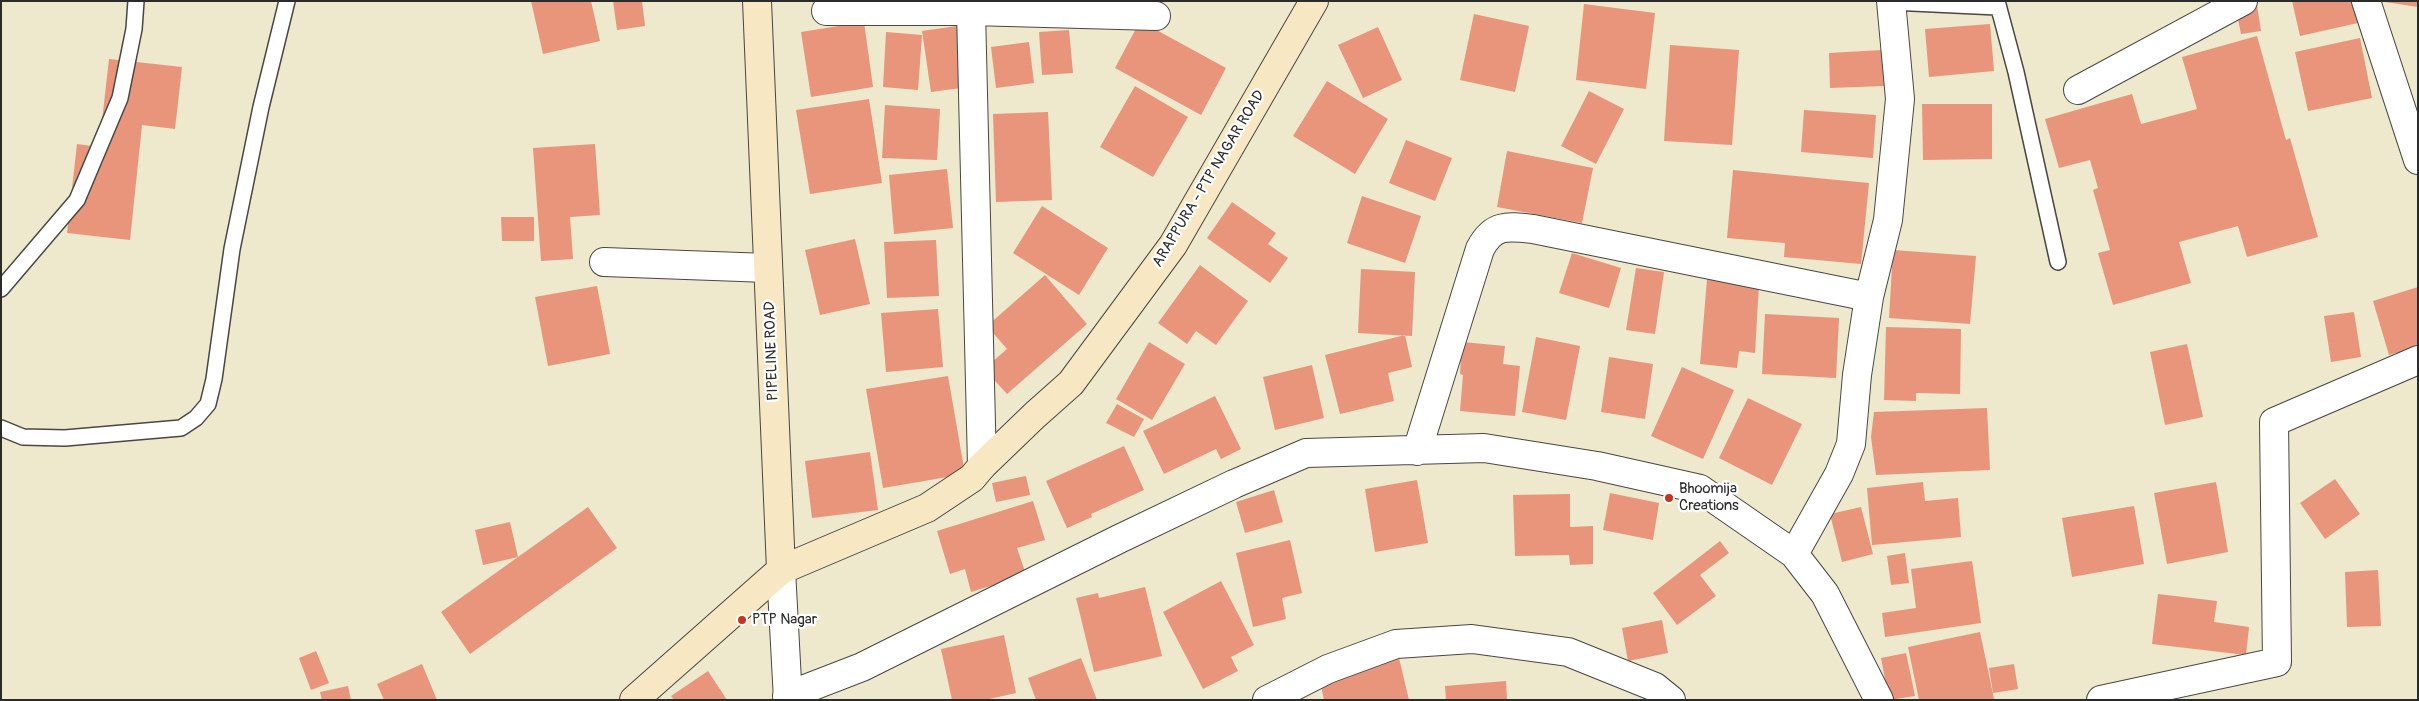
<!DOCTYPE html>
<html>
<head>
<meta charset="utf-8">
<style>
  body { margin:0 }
  #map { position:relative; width:2419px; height:701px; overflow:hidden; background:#eee8cc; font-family:Pangolin,sans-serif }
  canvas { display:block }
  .frame { position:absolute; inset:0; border:2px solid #2b2b2b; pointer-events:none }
</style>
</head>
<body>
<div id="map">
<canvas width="2419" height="701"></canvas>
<div class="frame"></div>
</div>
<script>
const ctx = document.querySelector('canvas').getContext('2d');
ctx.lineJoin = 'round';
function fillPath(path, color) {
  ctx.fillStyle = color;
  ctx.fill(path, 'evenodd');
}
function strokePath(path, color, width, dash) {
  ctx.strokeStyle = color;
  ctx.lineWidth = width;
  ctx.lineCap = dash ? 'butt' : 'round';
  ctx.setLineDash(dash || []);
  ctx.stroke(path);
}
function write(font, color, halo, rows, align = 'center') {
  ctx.font = font + ' Pangolin,sans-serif';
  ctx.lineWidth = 4.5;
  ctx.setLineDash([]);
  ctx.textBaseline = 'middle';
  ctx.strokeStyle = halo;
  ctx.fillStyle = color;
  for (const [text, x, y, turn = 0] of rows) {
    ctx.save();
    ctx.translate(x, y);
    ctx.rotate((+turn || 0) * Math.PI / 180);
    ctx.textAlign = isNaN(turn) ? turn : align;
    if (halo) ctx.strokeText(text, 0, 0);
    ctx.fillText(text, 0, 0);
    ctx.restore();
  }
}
const building = new Path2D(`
  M531 1H591L600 41 543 54Z
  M613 1H642L645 26 617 30Z
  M2292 1H2353L2358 23 2300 36Z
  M2385 1H2418V7L2385 2Z
  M1584 4 1655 13 1646 89 1576 80Z
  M2257 5 2261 31 2241 34 2236 9Z
  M1474 14 1529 26 1515 92 1460 80Z
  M1140 21 1226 68 1201 115 1115 68Z
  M864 22 873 87 811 97 801 32Z
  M1990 24 1994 71 1929 77 1925 29Z
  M964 25 968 87 931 92 922 31Z
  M1378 27 1402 80 1363 98 1338 45Z
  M1069 30 1073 73 1042 75 1039 32Z
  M886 32 922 35 918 90 883 87Z
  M2257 36 2286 140 2290 138 2318 237 2247 257 2238 226 2179 242 2191 283 2113 305 2098 253 2110 250 2093 190 2098 188 2090 160 2059 168 2045 119 2132 94 2141 124 2197 109 2182 57Z
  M2360 38 2372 98 2308 111 2295 52Z
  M1029 42 1034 83 996 88 991 47Z
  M1670 45 1739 50 1732 145 1664 141Z
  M1882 50 1884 86 1830 88 1829 53Z
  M109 59 182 67 175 129 142 125 130 240 67 233 77 144 99 147Z
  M1327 81 1388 119 1355 174 1293 136Z
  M1135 86 1188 117 1153 177 1100 147Z
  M1589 91 1624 109 1596 164 1561 146Z
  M869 99 882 183 810 194 796 110Z
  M1922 104H1992V159L1923 160Z
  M885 105 940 109 937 160 882 158Z
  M1804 110 1876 115 1873 158 1801 152Z
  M1048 112 1052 200 996 202 993 114Z
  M1406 140 1452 158 1435 201 1389 183Z
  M595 144 600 215 570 217 573 259 541 261 533 148Z
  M1507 151 1593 168 1582 223 1497 207Z
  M947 169 953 228 894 234 889 175Z
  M1733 170 1869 183 1861 264 1784 257 1785 243 1727 238Z
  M1362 196 1421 216 1405 263 1347 243Z
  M1232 202 1276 233 1268 244 1288 258 1270 283 1207 238Z
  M1042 206 1108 248 1079 295 1013 253Z
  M501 217H534V241H502Z
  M855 239 870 304 820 315 805 250Z
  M936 240 939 296 887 298 884 242Z
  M1893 250 1976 256 1970 324 1889 318Z
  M1572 253 1621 268 1609 308 1559 293Z
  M1200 265 1248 301 1216 345 1196 331 1187 344 1158 323Z
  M1636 268 1664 272 1655 334 1626 330Z
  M1361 269 1415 272 1412 336 1358 333Z
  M1045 275 1087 324 1007 394 984 369 1007 349 987 326Z
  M1707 279 1759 284 1755 353 1739 351 1737 368 1700 364Z
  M597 286 610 354 548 366 535 297Z
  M2418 287V347L2389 355 2373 301Z
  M938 309 943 367 886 372 881 313Z
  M2354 312 2361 357 2331 362 2324 316Z
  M1765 314 1839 318 1836 378 1762 374Z
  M1886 327 1961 329 1960 394 1916 393V401L1884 400Z
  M1405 335 1412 367 1388 373 1394 401 1340 414 1325 355Z
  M1536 337 1580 346 1566 420 1522 412Z
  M1149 342 1185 364 1152 420 1116 399Z
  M1462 342 1505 346 1503 364 1520 366 1515 416 1460 411 1463 375 1460 374Z
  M2187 344 2203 417 2165 425 2150 352Z
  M1609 357 1653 364 1645 419 1601 412Z
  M1312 365 1324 418 1275 430 1263 377Z
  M1682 367 1734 390 1703 459 1651 436Z
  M948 376 965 474 883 488 866 389Z
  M1215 396 1241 449 1221 459 1216 449 1164 474 1143 431Z
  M1748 398 1802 424 1772 485 1719 458Z
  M1117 404 1144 419 1134 437 1106 423Z
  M1987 408 1990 470 1876 475 1871 437 1874 412Z
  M1124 446 1144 490 1091 514 1092 517 1067 528 1046 481Z
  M870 452 878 510 812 518 805 461Z
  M1026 476 1030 495 996 502 992 483Z
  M2335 479 2360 514 2325 539 2300 503Z
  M1417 480 1428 543 1375 552 1365 489Z
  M1923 482 1925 501 1958 498 1961 537 1872 545 1867 488Z
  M2216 482 2228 552 2167 564 2154 493Z
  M1274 490 1283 522 1245 533 1236 502Z
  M1610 493 1659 503 1653 540 1603 530Z
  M1570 494V527L1593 526V564L1570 565 1569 555 1515 556 1513 495Z
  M1033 501 1045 540 1017 548 1026 575 971 592 965 569 950 574 937 531Z
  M2134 506 2144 564 2072 577 2062 518Z
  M588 507 617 548 470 654 441 612Z
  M1861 507 1873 554 1842 562 1830 514Z
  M510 522 518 557 483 565 475 530Z
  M1290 540 1302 593 1282 598 1286 619 1253 627 1236 553Z
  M1720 541 1729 553 1700 575 1716 596 1677 625 1653 593Z
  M1905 553 1909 583 1891 585 1887 556Z
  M1972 561 1981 623 1885 637 1882 613 1916 608 1911 569Z
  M2378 570 2381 626 2347 627 2345 572Z
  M1221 581 1254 645 1231 657 1238 671 1203 689 1163 612Z
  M1145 587 1162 656 1094 672 1076 598 1098 593 1099 598Z
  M2158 594 2217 601 2214 622 2249 627 2246 655 2152 644Z
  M1662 620 1668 653 1628 661 1622 628Z
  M1980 632 1994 699 1919 700 1908 647Z
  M1004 635 1016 693 985 700H952L941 649Z
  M316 651 329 683 311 690 299 658Z
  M1906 653 1915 696 1889 700 1881 658Z
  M1081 658 1097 700H1036L1028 678Z
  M1399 658 1409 700H1324L1319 676Z
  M422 664 437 700H384L377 684Z
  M2014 664 2018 689 1993 693 1989 668Z
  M708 671 727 700H674L671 696Z
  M1506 681 1507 700H1446L1445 686Z
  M348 686 351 700H322L320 692Z`);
const lane = new Path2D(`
  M1997 1 2016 72 2058 262
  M1891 2 1997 7
  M1 289 77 200 120 98 134 29 136 1
  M1 428 23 437 65 438 181 428 196 418 208 404 214 379 232 249 261 107 287 1`);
const street = new Path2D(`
  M2366 1 2418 160
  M826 11H971L1156 16
  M971 11 982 466
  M2078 90 2243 1
  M604 262 768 268
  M1417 451 1480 249C1493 224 1507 226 1533 229L1869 297
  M1794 554 1839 474 1851 444 1857 375 1869 297 1888 220 1900 99 1891 1
  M781 570 788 700
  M787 696 862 667 1119 539 1234 484 1306 453 1484 448 1597 466 1700 489 1794 554 1825 594 1879 700
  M1267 700 1328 669 1396 644 1472 639 1568 652 1655 687 1671 700
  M2101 700 2277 662 2274 422 2418 360`);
const secondary = new Path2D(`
  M757 1 781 570
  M634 700 781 570 927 508 972 478 982 466 1035 415 1071 383 1173 245 1314 1`);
const markers = [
  [1669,498,5,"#c8321e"],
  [742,620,5,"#c8321e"]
];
const streetNames = [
  ["ARAPPURA - PTP NAGAR ROAD",1209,179,-59],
  ["PIPELINE ROAD",772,351,-92]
];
const poiNames = [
  ["Bhoomija",1679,489],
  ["Creations",1679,506],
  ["PTP Nagar",752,620]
];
fillPath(building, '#e8957c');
strokePath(lane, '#484743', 18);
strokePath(street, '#484743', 30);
strokePath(secondary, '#484743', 30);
strokePath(lane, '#fff', 15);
strokePath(street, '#fff', 28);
strokePath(secondary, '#f7e8c3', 28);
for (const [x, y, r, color] of markers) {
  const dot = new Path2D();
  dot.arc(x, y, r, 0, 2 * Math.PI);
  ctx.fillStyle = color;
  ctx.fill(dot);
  strokePath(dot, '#fff', 2);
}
write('15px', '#2b2b2b', '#fff', streetNames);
write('15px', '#2b2b2b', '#fff', poiNames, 'left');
</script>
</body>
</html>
